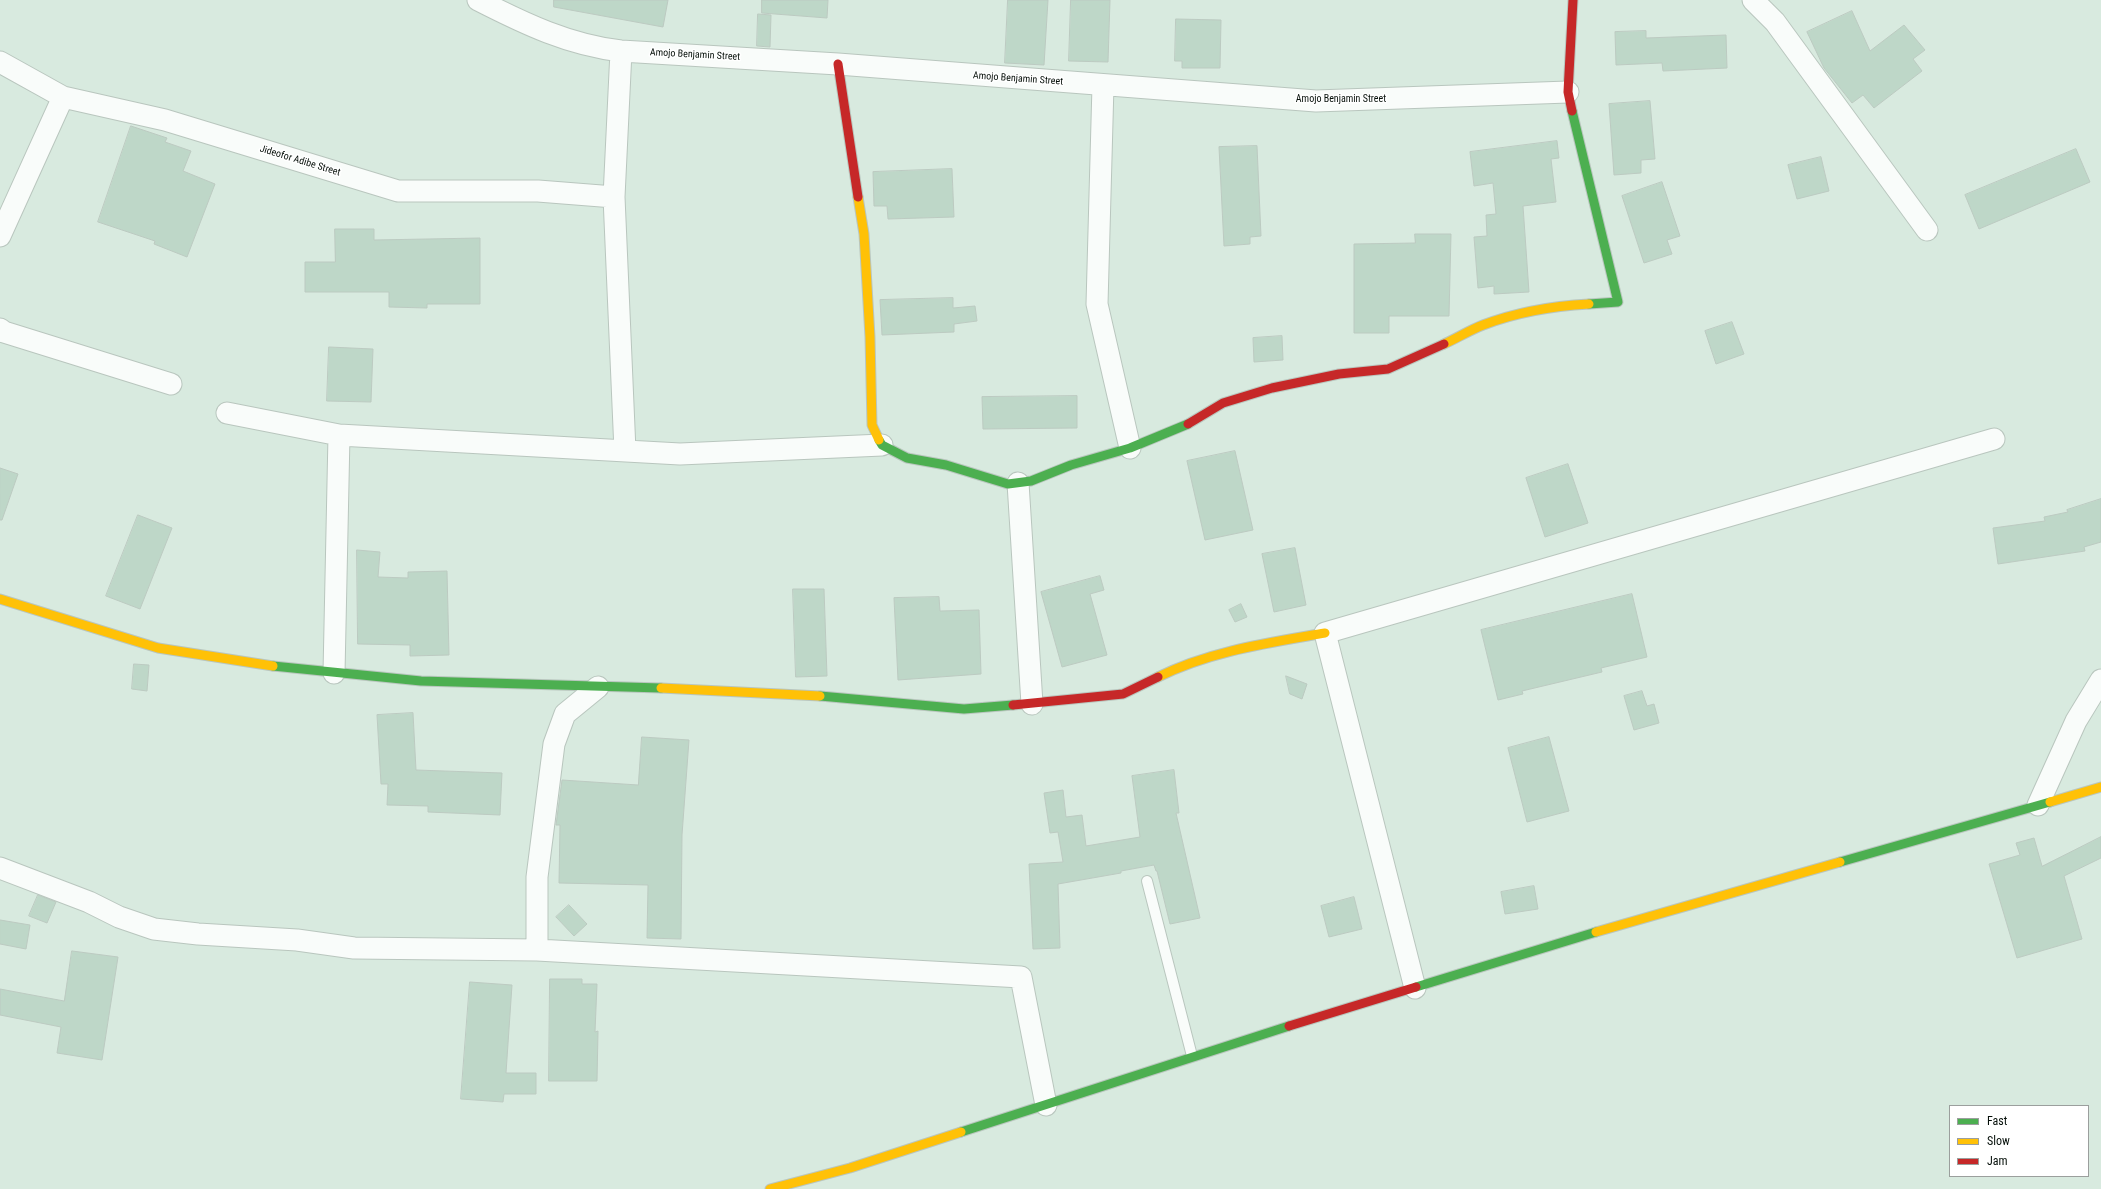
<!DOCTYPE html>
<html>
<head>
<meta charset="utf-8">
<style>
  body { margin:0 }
  #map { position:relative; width:2101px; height:1189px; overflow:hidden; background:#d8eadf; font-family:"Roboto Condensed",sans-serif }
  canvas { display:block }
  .legend { position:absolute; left:1949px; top:1105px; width:140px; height:72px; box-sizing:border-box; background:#fff; border:1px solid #9b9f9d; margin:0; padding:5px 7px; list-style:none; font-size:12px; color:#050f09 }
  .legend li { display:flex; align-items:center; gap:8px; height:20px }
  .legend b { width:20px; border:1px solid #9b9f9d }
</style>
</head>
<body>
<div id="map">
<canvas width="2101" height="1189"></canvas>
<ul class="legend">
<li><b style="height:5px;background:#4caf50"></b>Fast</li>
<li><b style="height:5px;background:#ffc107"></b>Slow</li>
<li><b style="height:5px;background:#c62828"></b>Jam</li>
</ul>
</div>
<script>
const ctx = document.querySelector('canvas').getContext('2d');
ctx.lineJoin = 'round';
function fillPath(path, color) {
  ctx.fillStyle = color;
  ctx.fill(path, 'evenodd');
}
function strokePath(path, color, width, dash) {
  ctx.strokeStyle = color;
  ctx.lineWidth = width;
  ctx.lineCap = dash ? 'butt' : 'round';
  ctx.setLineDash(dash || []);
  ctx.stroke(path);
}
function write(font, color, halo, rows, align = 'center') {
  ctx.font = font + ' "Roboto Condensed",sans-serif';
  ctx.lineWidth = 3;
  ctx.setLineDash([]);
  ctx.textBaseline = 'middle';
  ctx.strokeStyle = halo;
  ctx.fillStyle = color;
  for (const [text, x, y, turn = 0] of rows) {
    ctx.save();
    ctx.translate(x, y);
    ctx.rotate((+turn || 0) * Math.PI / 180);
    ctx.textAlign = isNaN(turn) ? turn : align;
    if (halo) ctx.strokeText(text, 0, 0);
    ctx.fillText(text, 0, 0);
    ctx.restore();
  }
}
const building = new Path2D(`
  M554 0H668L663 27 554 7Z
  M762 0H828L827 18 762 13Z
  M1008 0H1048L1044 65 1005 63Z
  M1071 0H1110L1108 62 1069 61Z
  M1852 11 1870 51 1904 25 1925 50 1913 59 1922 71 1874 108 1863 95 1852 103 1824 68 1807 32Z
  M758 14 771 15 770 47 757 46Z
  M1176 19 1221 20 1220 68H1182V61H1175Z
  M1646 31V38L1726 35 1727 68 1663 71 1662 63 1616 65 1615 32Z
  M1650 101 1655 159 1641 160V173L1614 175 1609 104Z
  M131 126 167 138 165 142 191 151 183 171 215 184 187 257 154 244 155 241 98 222Z
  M1557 141 1559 158 1551 159 1556 202 1523 206 1529 292 1494 294V286L1478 288 1474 237 1487 236 1486 215 1496 214 1493 183 1474 186 1470 152Z
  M1257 146 1261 236 1250 237V244L1224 246 1219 147Z
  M2076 149 2090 182 1979 229 1965 195Z
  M1821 157 1829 191 1797 199 1788 165Z
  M952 169 954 217 888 219 887 206H874L873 172Z
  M1662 182 1680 236 1667 240 1672 254 1644 263 1622 196Z
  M335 229H374V240L480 238V304H427V308L389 307V292H305V262H335Z
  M1415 234H1451L1449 316H1389V333H1354V244L1415 243Z
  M953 298V308L975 306 977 321 954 324V332L882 335 880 300Z
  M1732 322 1744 354 1716 364 1705 331Z
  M1282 336 1283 360 1254 362 1253 338Z
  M329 347 373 349 371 402 327 401Z
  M1077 396V428L983 429 982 397Z
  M1235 451 1253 530 1205 540 1187 461Z
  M1568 464 1588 523 1545 537 1526 478Z
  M0 468 18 474 2 520H0Z
  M2101 499V542L2084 547 2085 551 1998 564 1993 528 2045 521 2044 517 2068 512 2067 510Z
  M138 515 172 528 140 609 106 596Z
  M1295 548 1306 605 1274 612 1262 554Z
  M357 550 380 552 378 577 408 578V572L447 571 449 655 410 656V645L358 644Z
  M1100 576 1104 590 1090 594 1107 655 1062 667 1041 592Z
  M793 589H824L827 676 796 677Z
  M1632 594 1647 657 1601 668 1602 672 1522 691 1523 694 1498 700 1481 630Z
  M939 597 940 611 979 610 981 674 898 680 894 598Z
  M1241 604 1247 617 1235 622 1229 610Z
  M134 664 149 665 147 691 132 689Z
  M1286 676 1307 684 1302 699 1290 694Z
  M1642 691 1647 706 1654 704 1659 723 1634 730 1624 696Z
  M413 713 416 770 502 773 500 815 428 812V806L387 805 388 784H381L377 715Z
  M642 737 689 740 682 835 681 939 647 938 648 885 559 883 560 825H556L562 780 638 785Z
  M1549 737 1569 811 1527 822 1508 748Z
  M1174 770 1179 813H1176L1200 918 1170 924 1157 871H1156L1154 865 1121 871V873L1058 884 1060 948 1033 949 1029 864 1063 862 1058 832 1050 833 1044 793 1063 790 1066 817 1082 815 1086 846 1140 837 1132 776Z
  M2101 837V858L2064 876 2082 939 2017 958 1989 864 2020 855 2016 843 2034 838 2042 866Z
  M1534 886 1538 909 1505 914 1501 892Z
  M38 895 56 902 47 923 29 916Z
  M1354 897 1362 929 1329 937 1321 906Z
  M569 905 587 924 574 936 556 917Z
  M0 920 30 925 26 949 0 944Z
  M72 951 118 957 102 1060 57 1053 61 1027 0 1015V989L64 1001Z
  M550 979H582V984H597L595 1032 598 1031 597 1081H549Z
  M470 982 512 985 506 1073H536V1094H504L503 1102 461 1099Z`);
const lane = new Path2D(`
  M1147 881 1192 1056`);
const street = new Path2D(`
  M478 0C525 24 569 45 621 51L838 64 1316 101 1568 92
  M1753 0 1775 22 1927 230
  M621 51 614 197 625 451
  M0 62 63 97 165 120 398 191H538L614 197
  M1103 85 1097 304 1130 448
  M0 236 63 97
  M0 329 4 332 171 384
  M227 413 339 435 680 454 882 445
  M1018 483 1032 704
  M334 673 339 435
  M2038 805 2076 721 2101 680
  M0 868 89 902 119 917 154 929 198 934 297 940 354 948 537 950V877L554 744 565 714 598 687
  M537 950 1021 977 1046 1105
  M1415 988 1325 633 1994 439`);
const fast = new Path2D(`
  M1572 111 1618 302 1589 304
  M879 440 882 445 907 458 946 465 1008 484 1031 481 1071 465 1130 448 1188 424
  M273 666 421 681 661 688
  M820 696 964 709 1013 705
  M1840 862 2050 802
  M1416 987 1596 932
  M961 1132 1289 1026`);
const slow = new Path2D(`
  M858 197 864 234 870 337 872 425 879 440
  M1444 344C1457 338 1470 330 1483 325 1517 312 1553 306 1589 304
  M0 599 158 648 273 666
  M1158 677C1210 651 1268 643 1325 633
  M661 688 820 696
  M2050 802 2101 787
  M1596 932 1840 862
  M770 1189 850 1168 961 1132`);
const jam = new Path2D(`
  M838 64 858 197
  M1572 111 1568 92 1573 0
  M1188 424 1223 403 1272 388 1339 374 1388 369 1444 344
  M1013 705 1123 694 1158 677
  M1289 1026 1416 987`);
const streetNames = [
  ["Amojo Benjamin Street",695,55,3],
  ["Amojo Benjamin Street",1018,79,4],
  ["Amojo Benjamin Street",1341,99],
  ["Jideofor Adibe Street",300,161,17]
];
fillPath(building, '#bed7c8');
strokePath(building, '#bccac1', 1);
strokePath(lane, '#b9c6be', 12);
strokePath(street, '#b9c6be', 23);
strokePath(fast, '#b9c6be', 11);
strokePath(slow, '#b9c6be', 11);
strokePath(jam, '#b9c6be', 11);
strokePath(lane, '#f9fcfa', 10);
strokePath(street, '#f9fcfa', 21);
strokePath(fast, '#4caf50', 9);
strokePath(slow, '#ffc107', 9);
strokePath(jam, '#c62828', 9);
write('10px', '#050f09', '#fff', streetNames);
</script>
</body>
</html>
